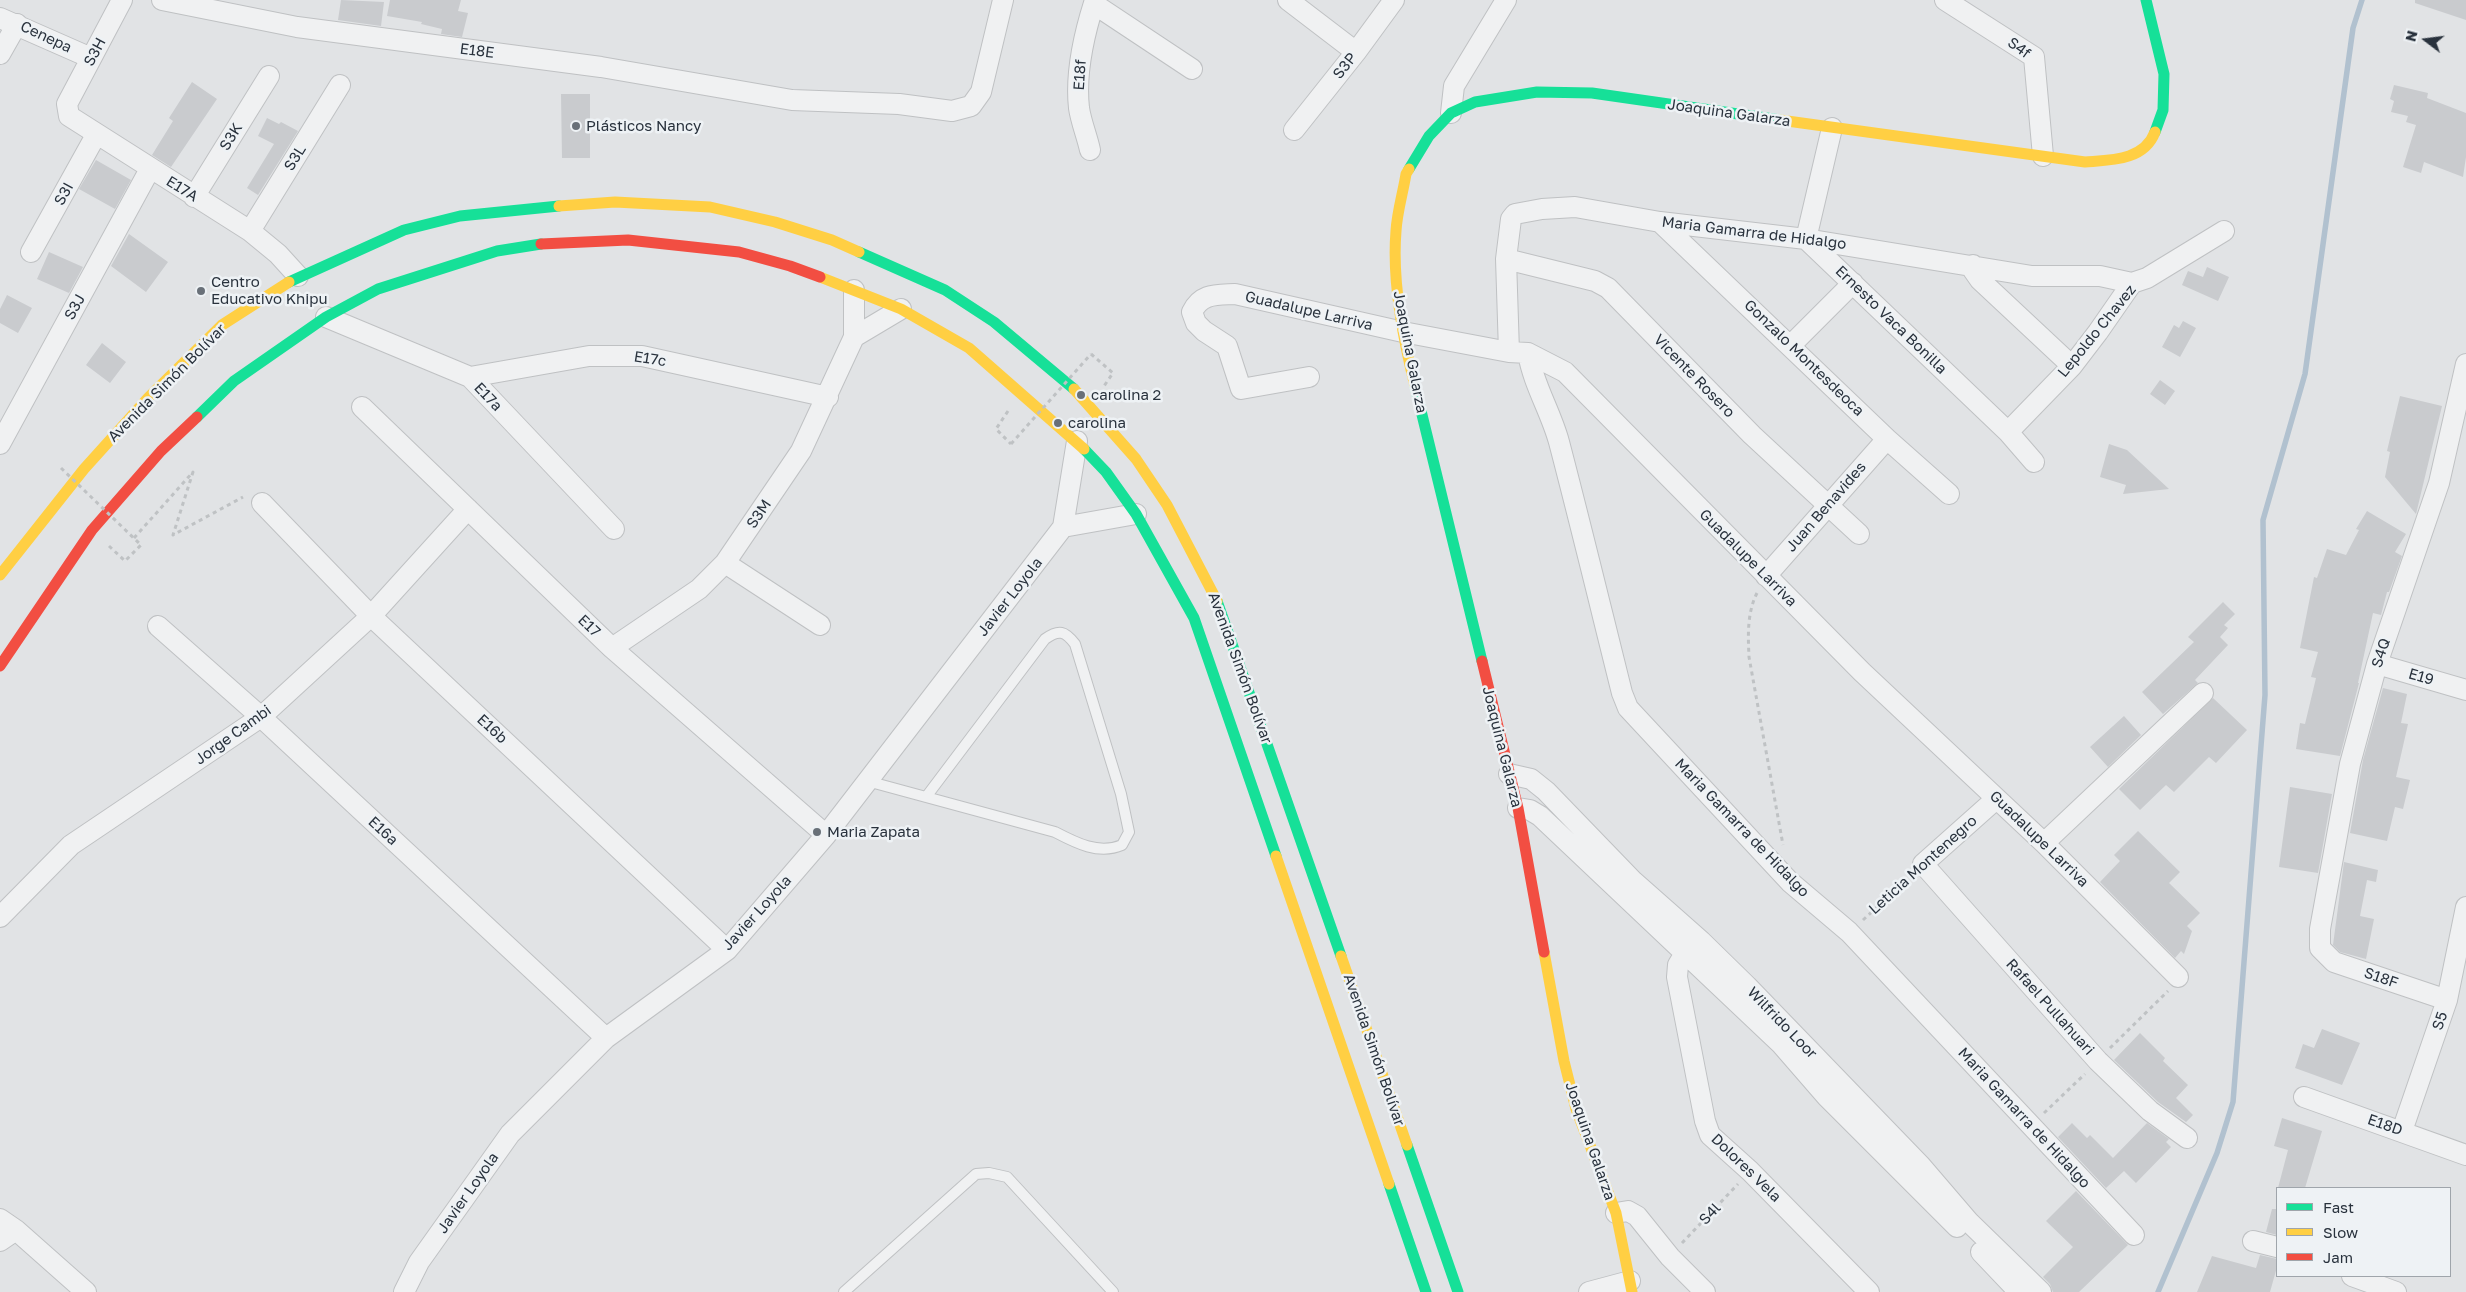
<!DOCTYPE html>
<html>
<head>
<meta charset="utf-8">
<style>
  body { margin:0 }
  #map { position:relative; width:2466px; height:1292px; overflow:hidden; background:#e1e3e5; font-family:"Golos Text",sans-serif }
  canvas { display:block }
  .legend { position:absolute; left:2276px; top:1187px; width:175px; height:90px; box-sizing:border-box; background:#eef2f5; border:1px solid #9fa5ab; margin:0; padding:6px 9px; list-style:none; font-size:15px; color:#29323d }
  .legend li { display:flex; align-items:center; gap:10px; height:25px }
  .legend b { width:25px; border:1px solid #9fa5ab }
  .north { position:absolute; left:2401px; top:15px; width:50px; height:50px; -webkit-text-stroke:4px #eef2f5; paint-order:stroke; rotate:285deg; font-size:14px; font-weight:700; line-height:20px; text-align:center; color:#29323d }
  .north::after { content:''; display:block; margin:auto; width:18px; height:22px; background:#29323d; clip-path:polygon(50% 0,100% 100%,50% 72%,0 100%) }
</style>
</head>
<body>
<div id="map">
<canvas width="2466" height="1292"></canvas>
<ul class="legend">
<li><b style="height:6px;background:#16e098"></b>Fast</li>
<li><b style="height:6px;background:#ffcf43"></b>Slow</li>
<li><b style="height:6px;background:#f24e42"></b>Jam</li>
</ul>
<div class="north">N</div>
</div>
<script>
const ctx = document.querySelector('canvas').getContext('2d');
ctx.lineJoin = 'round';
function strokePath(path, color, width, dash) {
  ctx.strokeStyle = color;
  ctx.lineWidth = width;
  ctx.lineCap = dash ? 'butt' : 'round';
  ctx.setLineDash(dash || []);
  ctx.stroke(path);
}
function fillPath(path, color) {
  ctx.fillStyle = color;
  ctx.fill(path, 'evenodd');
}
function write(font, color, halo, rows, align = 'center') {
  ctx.font = font + ' "Golos Text",sans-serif';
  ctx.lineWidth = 5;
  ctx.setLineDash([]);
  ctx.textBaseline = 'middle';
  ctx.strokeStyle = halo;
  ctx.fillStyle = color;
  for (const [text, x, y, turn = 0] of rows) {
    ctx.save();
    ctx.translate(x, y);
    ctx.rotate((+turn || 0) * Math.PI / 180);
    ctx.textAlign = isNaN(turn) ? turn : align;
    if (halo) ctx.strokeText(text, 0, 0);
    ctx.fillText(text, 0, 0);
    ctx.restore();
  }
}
const stream = new Path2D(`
  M2158 1292 2217 1153 2233 1102 2265 695 2263 520 2305 374 2353 28 2362 0`);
const building = new Path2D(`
  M341 0 384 2 381 26 338 20Z
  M390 0H461L458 11 468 13 462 37 441 34 442 29 421 24 422 22 387 16Z
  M2415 0H2466V20L2415 3Z
  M192 82 217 99 171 167 152 155 173 121 169 118Z
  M2394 85 2428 93 2427 98 2466 113V157L2463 177 2424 162 2421 173 2403 167 2416 125 2406 122 2408 116 2391 112 2394 101 2390 99Z
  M561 94H590V158H562Z
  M267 118 279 124 281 122 298 131 258 195 247 188 274 144 258 136Z
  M96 160 131 180 115 209 79 189Z
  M129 234 168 262 146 292 111 266Z
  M49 252 83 267 69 293 37 279Z
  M2207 267 2229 277 2218 301 2182 285 2188 271 2203 277Z
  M7 295 32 308 18 333 0 323V309Z
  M2183 321 2196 328 2180 357 2162 347 2174 325 2179 328Z
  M102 343 126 362 110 383 86 365Z
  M2160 380 2175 391 2165 405 2150 394Z
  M2400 396 2442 406 2416 514 2385 477 2390 452 2387 451Z
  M2109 444 2127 450 2169 489 2123 494 2126 485 2100 477Z
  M2367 511 2406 534 2395 552 2402 556 2389 592H2387L2381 615 2373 613 2358 683H2359L2340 756 2296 749 2300 723 2305 724 2316 678 2311 677 2318 652 2300 648 2314 577 2317 578 2327 549 2346 555 2359 530 2356 529Z
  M2223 602 2235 614 2224 625 2228 628 2220 637 2228 645 2195 680 2198 683 2163 714 2142 692 2194 642 2188 637Z
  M2383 688 2407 694 2401 723 2408 724 2396 777 2410 780 2403 809 2395 807 2387 841 2350 833 2363 760Z
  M2213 698 2247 730 2216 763 2209 757 2174 792 2166 785 2140 810 2119 789Z
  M2124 716 2141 735 2108 767 2090 747Z
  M2290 787 2332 794 2318 873 2279 867Z
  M2138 831 2180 872 2169 883 2200 913 2187 926 2192 931 2184 954 2181 951 2175 958 2100 882 2120 861 2114 855Z
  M2344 862 2378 870 2376 882 2367 880 2360 916 2374 919 2366 959 2340 952 2333 945Z
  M2322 1029 2360 1043 2342 1085 2295 1068 2303 1044 2314 1048Z
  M2140 1033 2165 1058 2163 1061 2188 1085 2176 1098 2193 1115 2186 1122 2158 1102 2114 1060Z
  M2282 1118 2322 1131 2305 1188H2278L2288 1150 2274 1146Z
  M2072 1123 2087 1138 2090 1135 2113 1158 2147 1123 2169 1139 2166 1142 2171 1147 2136 1183 2124 1171 2106 1188 2058 1137Z
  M2076 1191 2128 1245 2079 1292H2053L2050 1284 2043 1277 2073 1247 2046 1221Z
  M2272 1209H2277V1235L2266 1232Z
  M2260 1255 2277 1259V1267L2270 1292H2197L2212 1256 2256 1268Z`);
const path = new Path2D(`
  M1091 354 1113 373 1104 386
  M1008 411 996 429 1011 444
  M134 538 193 472 173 535 243 497
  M109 546 125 561 141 545
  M1757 593C1747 613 1748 635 1749 657L1783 845
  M1863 920 1909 877
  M2110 1048 2168 991
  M2044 1113 2085 1074
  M1682 1243 1738 1184`);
const lane = new Path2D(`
  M867 781 1055 832C1076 843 1099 855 1122 845L1129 832 1121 794 1075 644C1065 631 1059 629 1045 639L926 797
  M844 1292 976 1174 989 1173 1007 1177 1113 1292`);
const street = new Path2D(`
  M122 0 67 104 69 116 250 231 278 254 298 276
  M162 0 297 27 601 67 792 100 899 104 952 111 971 106 981 92 1003 0
  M1288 0 1356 52
  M1945 0 2034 57 2043 156
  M1094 4 1192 69
  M0 18 91 58
  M0 54 17 24
  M1451 113 1454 86 1506 0
  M1294 130 1356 52 1394 0
  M1090 150C1087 136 1081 122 1079 108 1075 72 1084 34 1095 0
  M194 197 269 76
  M1660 222 1887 439 1949 494
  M250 231 340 85
  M1806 239 2008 432 2034 462
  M1806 239 1832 128
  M31 252 96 135
  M1506 259 1595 281 1608 288 1752 435 1859 534
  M1973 265V270L1980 280 2072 366
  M326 317 470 377 614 529
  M854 337 901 309
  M1791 345 1853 283
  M1509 352 1506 259 1511 219 1515 214 1542 209 1575 207 1660 222 1806 239 2032 276H2100L2132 283
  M1528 353C1533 384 1551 412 1559 442 1581 526 1601 609 1622 693L1628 708 1790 882 1849 932 2134 1235
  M470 377 589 356H642L828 397
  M1309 377 1241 389 1227 346 1204 331 1196 323 1192 312C1201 293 1216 295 1235 294L1403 332 1509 352 1528 353 1565 372 1862 672 2044 843 2178 977
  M362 407 612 648 826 835
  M2008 432 2072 366 2098 332 2132 283 2147 278 2224 231
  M0 444 150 169
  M262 503 371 616 727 950
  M1063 527 1136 514
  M725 563 820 625
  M1766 576 1887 439
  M158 626 261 717 606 1038
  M612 648 699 589 725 563 801 451 854 337V290
  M2377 664 2466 690
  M1509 774 1531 779 1546 791 1632 880 1701 941 1747 986 1921 1166 1969 1222 2041 1292
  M1996 799 1923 864 2098 1061 2150 1111 2187 1138
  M1518 808 1530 810 1540 816 1781 1044 1827 1097 1957 1227
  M2044 843 2203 693
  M0 917 71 845 261 717 371 616 468 509
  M1684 955 1678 965 1677 977 1705 1121 1710 1135 1750 1171 1869 1292
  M2447 1000 2334 962 2320 948V929L2350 764 2377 664 2439 483 2466 364
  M2304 1097 2466 1155
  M2402 1131 2447 1000 2466 907
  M1616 1213 1628 1211 1637 1216 1670 1257 1705 1292
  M0 1219 16 1230 86 1292
  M0 1241 16 1230
  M2253 1241 2277 1247
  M1981 1252 2019 1292
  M2352 1276 2396 1292
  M404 1292 419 1262 510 1134 606 1038 727 950 826 835 1063 527 1077 441
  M1589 1292 1630 1281`);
const fast = new Path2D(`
  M2146 0 2164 74 2163 110 2155 132
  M1409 169 1429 136 1451 113 1475 102 1537 92 1592 93 1780 120
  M859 252 945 290 994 322 1074 389
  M289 282 404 230 460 216 559 206
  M1415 386 1482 661
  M197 417 234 381 326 317 378 289 497 251 541 244
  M1084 449 1106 472 1136 514 1194 618 1276 856
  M1217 601 1341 956
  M1407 1145 1458 1292
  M1389 1184 1426 1292`);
const slow = new Path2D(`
  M1780 120 2085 162C2110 160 2144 161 2155 132
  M1409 169 1406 174C1403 193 1397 212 1396 231 1392 279 1403 339 1415 386
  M559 206 615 202 710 207 775 222 832 240 859 252
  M820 277 901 309 969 348 1084 449
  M1074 389 1136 459 1167 505 1217 601
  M0 575 84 469 148 398 222 325 289 282
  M1276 856 1389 1184
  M1544 952 1564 1061 1576 1109 1616 1213 1632 1292
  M1341 956 1407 1145`);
const jam = new Path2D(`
  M541 244 628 240 739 252 790 266 820 277
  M1482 661 1518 808 1544 952
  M0 666 92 530 161 451 197 417`);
const pathBridge = new Path2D(`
  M1011 444 1091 354
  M61 468 141 545`);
const markers = [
  [576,126,5,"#697078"],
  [201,291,5,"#697078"],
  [1081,395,5,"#697078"],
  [1058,423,5,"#697078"],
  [817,832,5,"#697078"]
];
const streetNames = [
  ["Cenepa",46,37,25],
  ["S4f",2019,48,36],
  ["E18E",477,51,7],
  ["S3H",95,52,-62],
  ["S3P",1345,66,-52],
  ["E18f",1080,75,-86],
  ["Joaquina Galarza",1729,113,8],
  ["S3K",231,137,-58],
  ["S3L",295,158,-58],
  ["E17A",182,189,32],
  ["S3I",64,194,-61],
  ["Maria Gamarra de Hidalgo",1754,233,7],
  ["S3J",75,307,-61],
  ["Guadalupe Larriva",1309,311,13],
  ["Ernesto Vaca Bonilla",1891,320,44],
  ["Lepoldo Chavez",2097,331,-51],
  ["Joaquina Galarza",1410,352,79],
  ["Gonzalo Montesdeoca",1804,358,44],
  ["E17c",650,359,9],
  ["Vicente Rosero",1694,376,46],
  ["Avenida Simón Bolívar",167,383,-45],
  ["E17a",488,397,46],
  ["Juan Benavides",1826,507,-49],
  ["S3M",759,514,-56],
  ["Guadalupe Larriva",1748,558,45],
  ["Javier Loyola",1010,597,-52],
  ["E17",589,626,44],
  ["S4Q",2381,653,-72],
  ["Avenida Simón Bolívar",1240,668,70],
  ["E19",2421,677,16],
  ["E16b",492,729,43],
  ["Jorge Cambi",233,735,-36],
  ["Joaquina Galarza",1502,747,76],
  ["Maria Gamarra de Hidalgo",1742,828,46],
  ["E16a",383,831,43],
  ["Guadalupe Larriva",2039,839,44],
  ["Leticia Montenegro",1923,865,-42],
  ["Javier Loyola",757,913,-48],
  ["S18F",2381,978,19],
  ["Rafael Pullahuari",2050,1007,48],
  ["S5",2440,1021,-71],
  ["Wilfrido Loor",1782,1023,46],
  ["Avenida Simón Bolívar",1374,1050,71],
  ["Maria Gamarra de Hidalgo",2024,1118,47],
  ["E18D",2385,1125,19],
  ["Joaquina Galarza",1590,1141,71],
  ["Dolores Vela",1746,1168,44],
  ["Javier Loyola",468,1193,-55],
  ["S4l",1710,1214,-47]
];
const poiNames = [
  ["Plásticos Nancy",586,126],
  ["Centro",211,282],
  ["Educativo Khipu",211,299],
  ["carolina 2",1091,395],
  ["carolina",1068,423],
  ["Maria Zapata",827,832]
];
strokePath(stream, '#b1c1cf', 5.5);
fillPath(building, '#c9cbce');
strokePath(lane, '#bfc1c3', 12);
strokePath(street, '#bfc1c3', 22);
strokePath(path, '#bfc2c4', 3, [4, 4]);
strokePath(lane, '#f0f1f2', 10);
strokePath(street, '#f0f1f2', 20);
strokePath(fast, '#16e098', 11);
strokePath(slow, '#ffcf43', 11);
strokePath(jam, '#f24e42', 11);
strokePath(pathBridge, '#bfc2c4', 3, [4, 4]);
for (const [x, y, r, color] of markers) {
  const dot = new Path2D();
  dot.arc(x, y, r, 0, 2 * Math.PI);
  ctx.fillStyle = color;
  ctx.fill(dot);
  strokePath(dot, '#eef2f5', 2);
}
write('15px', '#29323d', '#eef2f5', streetNames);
write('15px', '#29323d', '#eef2f5', poiNames, 'left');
</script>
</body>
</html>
